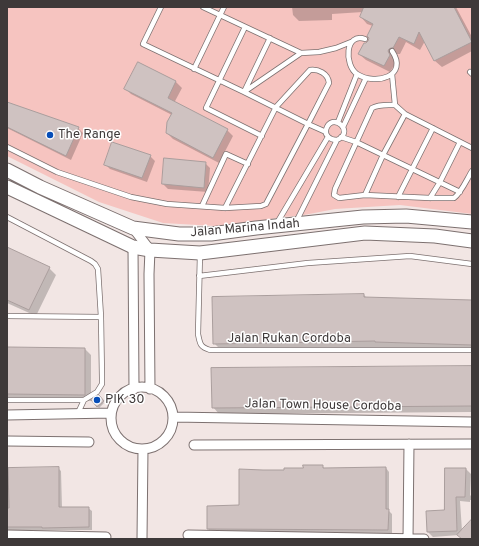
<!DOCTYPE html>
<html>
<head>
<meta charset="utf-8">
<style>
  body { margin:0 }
  #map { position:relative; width:479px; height:546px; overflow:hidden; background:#f2e6e4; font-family:Overpass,sans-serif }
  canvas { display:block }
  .frame { position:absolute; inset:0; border:8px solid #3e3939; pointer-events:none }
</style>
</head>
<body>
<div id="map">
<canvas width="479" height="546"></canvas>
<div class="frame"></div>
</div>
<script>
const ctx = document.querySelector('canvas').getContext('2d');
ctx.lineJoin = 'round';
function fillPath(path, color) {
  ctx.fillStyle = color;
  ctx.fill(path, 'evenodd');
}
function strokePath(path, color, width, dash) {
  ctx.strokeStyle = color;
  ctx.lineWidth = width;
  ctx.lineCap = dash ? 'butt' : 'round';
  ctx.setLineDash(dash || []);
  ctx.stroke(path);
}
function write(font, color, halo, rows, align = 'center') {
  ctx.font = font + ' Overpass,sans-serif';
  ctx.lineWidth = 3;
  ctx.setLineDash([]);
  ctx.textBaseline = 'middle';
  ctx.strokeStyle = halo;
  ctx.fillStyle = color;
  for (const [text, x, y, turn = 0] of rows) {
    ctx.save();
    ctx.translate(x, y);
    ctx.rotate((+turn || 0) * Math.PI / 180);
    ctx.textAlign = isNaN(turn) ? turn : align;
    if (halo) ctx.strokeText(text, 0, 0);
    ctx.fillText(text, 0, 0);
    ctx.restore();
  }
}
const green = new Path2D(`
  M7 7H472V214L400 205 335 209 299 216 281 217 233 227 163 223 99 202 7 156Z`);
const shadow = new Path2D(`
  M292 7H456L472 37V51L442 67 435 61 425 41 420 50 406 42 400 54H397L395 56 396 62 390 72 366 60 359 54 366 44 369 41 373 26 367 24 361 17 363 12 332 14V20L299 21 293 15Z
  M138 63 176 82 182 88 174 103 227 130 233 136 219 163 173 139 167 133 172 115 131 94 125 88Z
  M7 103 78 128 83 133 71 160 7 128Z
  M150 156 155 161 147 182 110 169 105 164Z
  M205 163 210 168 208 192 168 189 163 184Z
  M7 248 49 268 56 275 36 316 7 303Z
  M364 295 367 298 472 301V351L383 348 382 347 221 350 214 343Z
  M7 348 85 349 91 355V401L7 400Z
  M472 367V412L219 414 213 407Z
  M99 396 104 403 99 408 92 400Z
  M322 466 325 469 386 468 389 472V511L392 514V533L212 532 208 529 240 506 285 471Z
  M58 468 61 471 62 508H88L92 511V530H7V469Z
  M466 469 471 474 470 496 472 494V500H470V502L460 501 462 531 472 520V539H463L459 535 433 537 428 532 445 511Z`);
const building = new Path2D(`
  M364 7H454L472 42 434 61 419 32 414 44 399 37 393 48H391L389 49 388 51 390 55 384 66 358 54 364 43H366L368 41 369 38 367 36 373 24 360 17Z
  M138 62 176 81 168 98 228 129 213 158 166 133 167 122 172 113 124 89Z
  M7 102 79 127 66 156 7 127Z
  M112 142 151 155 142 178 104 165Z
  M164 158 206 162 204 188 162 184Z
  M7 247 50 267 29 310 7 300Z
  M364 294V297L472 300V345L375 342V341L213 344 212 297Z
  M7 347 85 348V395L7 394Z
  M472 366V406L212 408 211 368Z
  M99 395 104 401 97 407 91 400Z
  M303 465H323V468L386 467V509H389L388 530 207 529V506L239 505V469L263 470H284V468H303Z
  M59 467V507H89V527L42 528V527H7V508H9L8 468Z
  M445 468H466L465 497H456L457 531 427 532 426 511 444 510Z
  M472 519V539H462L457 535Z`);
const service = new Path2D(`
  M161 7 143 44 244 92 270 38
  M203 7 301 53
  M245 27 206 108 262 136
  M365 39C345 32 344 65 357 74 376 86 409 76 392 51
  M194 69 224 7
  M470 72 472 74
  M392 74 395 105 405 114 472 148
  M395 105C387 105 379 104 372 108L335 189 334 195 339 198 365 195 430 198H454C461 193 467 179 472 171
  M338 122 357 74
  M343 127 366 78
  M326 132 308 124 244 92 301 53 319 52 336 48 351 42
  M341 137 356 142 460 192
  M7 147 57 172 131 197 167 204 225 208 261 206 266 204 308 124 329 83C328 73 318 69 310 70L276 107 225 208
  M365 195 383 155 405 114
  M398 197 433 128
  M430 198 440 182 460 142
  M202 206 226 154 248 164
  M7 217 91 261 95 264 98 269 101 317 102 378V384L97 392 84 400H7
  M296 222 337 140C355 132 334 113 327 127 323 135 330 140 337 140
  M277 223 328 137
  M200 254 198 334C200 344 200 347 210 350H472
  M199 276 308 263 410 256 472 264
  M7 316 101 317
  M78 413 84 400`);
const minor = new Path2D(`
  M133 228 150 250 149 274 150 389
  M133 247 134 389
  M111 418a31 31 0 1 1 62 0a31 31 0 1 1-62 0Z
  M7 415 111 413
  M173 417 472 422
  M7 441 89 442
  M194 445 472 444
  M7 535 106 537
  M188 535 424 539
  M142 539 143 449
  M408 539 409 444`);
const secondary = new Path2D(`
  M7 170 40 187 133 228 179 234H211L256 228 363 217 406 216 472 222
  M7 187 133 247 150 250 200 253 365 233 435 236 472 241`);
const markers = [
  [50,135,4,"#074eb8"],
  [97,400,4,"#074eb8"]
];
const poiNames = [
  ["The Range",58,135],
  ["PIK 30",105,400]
];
const streetNames = [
  ["Jalan Marina Indah",245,229,-5],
  ["Jalan Rukan Cordoba",289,339],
  ["Jalan Town House Cordoba",323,406,1]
];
fillPath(green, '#f6c4c0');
fillPath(shadow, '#0003');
fillPath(building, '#cfc2c1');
strokePath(building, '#aa9e9d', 1);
strokePath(service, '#7d7170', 6);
strokePath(minor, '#7d7170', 11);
strokePath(secondary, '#7d7170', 15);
strokePath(service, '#fff', 4.5);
strokePath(minor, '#fff', 9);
strokePath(secondary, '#fff', 13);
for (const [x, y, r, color] of markers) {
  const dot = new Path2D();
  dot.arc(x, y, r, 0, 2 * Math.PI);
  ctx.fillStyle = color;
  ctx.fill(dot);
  strokePath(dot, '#fff', 1.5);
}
write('13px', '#3e3939', '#fff', poiNames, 'left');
write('13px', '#3e3939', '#fff', streetNames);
</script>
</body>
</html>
